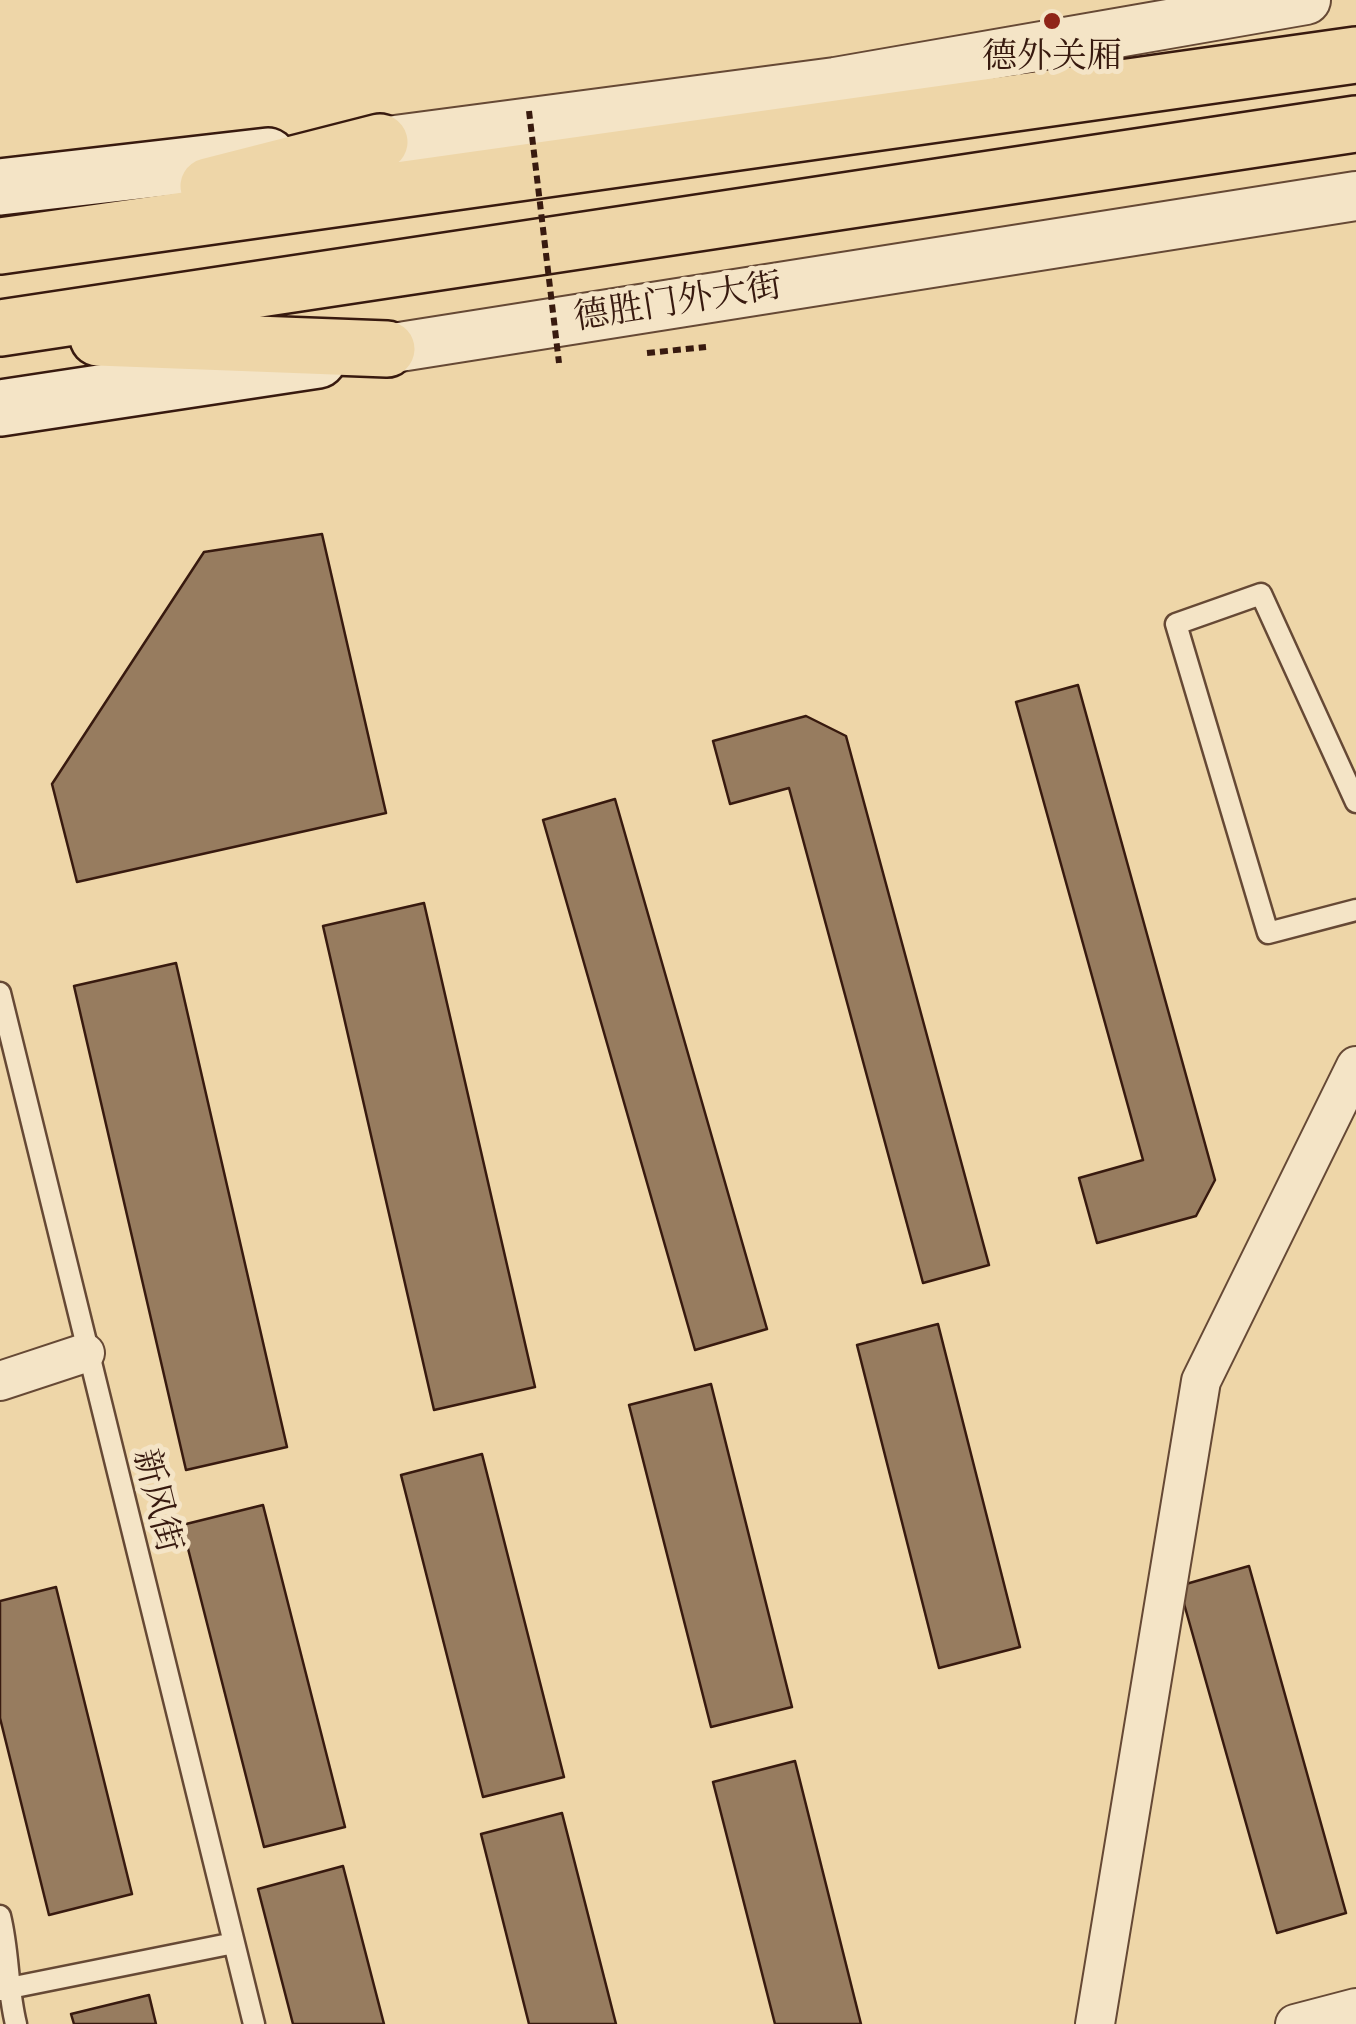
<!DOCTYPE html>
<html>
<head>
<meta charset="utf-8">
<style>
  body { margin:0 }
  canvas { display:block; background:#eed6a8 }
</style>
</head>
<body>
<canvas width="1356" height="2024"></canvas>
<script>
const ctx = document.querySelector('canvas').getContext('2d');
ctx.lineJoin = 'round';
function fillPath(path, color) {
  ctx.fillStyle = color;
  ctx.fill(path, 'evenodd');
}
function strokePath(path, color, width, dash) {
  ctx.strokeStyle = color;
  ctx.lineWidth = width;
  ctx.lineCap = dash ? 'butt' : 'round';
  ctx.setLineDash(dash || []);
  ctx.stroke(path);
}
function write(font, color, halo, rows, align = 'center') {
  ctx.font = font + ' "Old Standard TT","Noto Serif SC",serif';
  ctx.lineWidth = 10;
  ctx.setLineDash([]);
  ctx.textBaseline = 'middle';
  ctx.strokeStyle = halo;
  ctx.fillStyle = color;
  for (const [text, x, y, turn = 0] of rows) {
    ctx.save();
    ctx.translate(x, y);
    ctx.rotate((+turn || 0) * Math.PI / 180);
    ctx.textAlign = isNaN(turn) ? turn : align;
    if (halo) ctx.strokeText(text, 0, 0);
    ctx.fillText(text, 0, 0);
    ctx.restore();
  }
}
const building = new Path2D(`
  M322 534 386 813 77 882 52 784 204 552Z
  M1078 685 1215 1180 1196 1216 1097 1243 1079 1178 1143 1160 1016 702Z
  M806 716 846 736 989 1265 923 1283 789 788 730 804 713 741Z
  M615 799 767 1329 695 1350 543 820Z
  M424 903 535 1387 434 1410 323 926Z
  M176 963 287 1447 186 1470 74 986Z
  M938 1324 1020 1647 939 1668 857 1345Z
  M711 1384 792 1707 711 1727 629 1405Z
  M482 1454 564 1777 483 1797 401 1475Z
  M263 1505 345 1827 264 1847 182 1525Z
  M1249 1566 1346 1913 1277 1933 1179 1586Z
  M56 1587 132 1894 49 1915 0 1718V1601Z
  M795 1761 861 2024H775L713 1782Z
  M562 1813 616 2024H529L481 1834Z
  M343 1866 384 2024H293L258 1889Z
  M149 1995 156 2024H74L71 2014Z`);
const path = new Path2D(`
  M647 353 706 347`);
const service = new Path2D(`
  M1356 802 1261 594 1176 624 1268 933 1356 910
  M0 993 254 2024
  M0 1916C9 1952 7 1988 16 2024
  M0 1990 234 1943`);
const minor = new Path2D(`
  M0 1381 85 1353
  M1095 2024 1201 1381 1356 1066
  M1295 2024 1356 2008`);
const tertiary = new Path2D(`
  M380 142 835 82 1306 0
  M387 349 1356 196`);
const secondary = new Path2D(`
  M0 187 268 156
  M0 408 318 360`);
const trunk = new Path2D(`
  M208 186 380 142
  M0 246 1356 55
  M0 328 1356 124
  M98 338 387 349`);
const pathBridge = new Path2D(`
  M529 111 559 363`);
const markers = [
  [1052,21,10,"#8f2418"]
];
const poiNames = [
  ["德外关厢",1052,58]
];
const streetNames = [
  ["德胜门外大街",678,303,-9],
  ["新风街",156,1501,76]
];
fillPath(building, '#977c5f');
strokePath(building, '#381a0f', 2.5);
strokePath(service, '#664935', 25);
strokePath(minor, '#664935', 42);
strokePath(tertiary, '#664935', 52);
strokePath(secondary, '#381a0f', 60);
strokePath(trunk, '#381a0f', 60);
strokePath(path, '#381a0f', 6, [8, 5]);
strokePath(service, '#f4e4c6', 20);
strokePath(minor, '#f4e4c6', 38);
strokePath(tertiary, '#f4e4c6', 48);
strokePath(secondary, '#f4e4c6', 55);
strokePath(trunk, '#eed6a8', 55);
strokePath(pathBridge, '#381a0f', 6, [8, 5]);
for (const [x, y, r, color] of markers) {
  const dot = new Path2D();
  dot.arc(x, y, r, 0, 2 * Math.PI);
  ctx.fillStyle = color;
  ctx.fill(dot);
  strokePath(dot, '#f4e4c6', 4);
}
write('35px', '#381a0f', '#f4e4c6', poiNames);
write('35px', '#381a0f', '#f4e4c6', streetNames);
</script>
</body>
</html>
